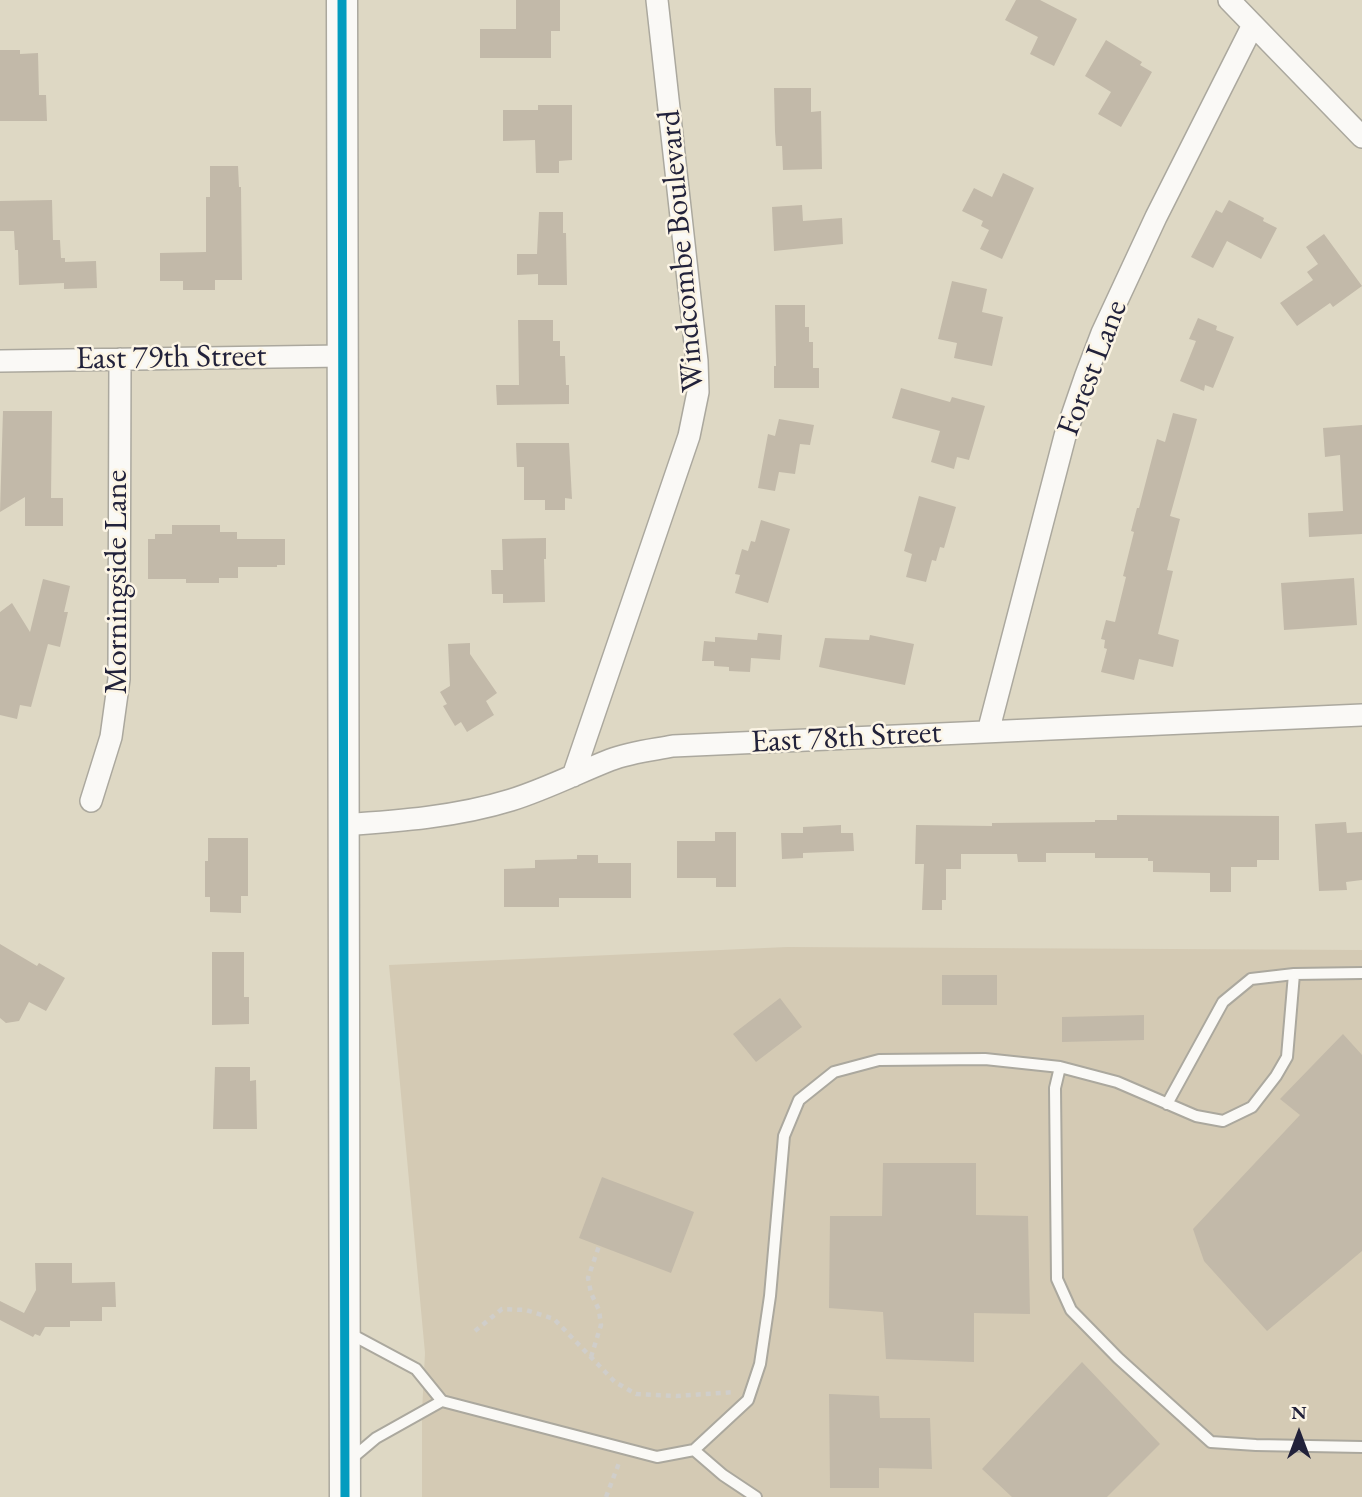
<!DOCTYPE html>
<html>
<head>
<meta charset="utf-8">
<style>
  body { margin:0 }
  #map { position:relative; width:1362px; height:1497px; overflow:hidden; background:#ded8c4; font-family:"EB Garamond",serif }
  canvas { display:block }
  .north { position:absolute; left:1264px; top:1399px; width:70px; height:70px; -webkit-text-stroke:5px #fcf5e5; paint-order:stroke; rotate:0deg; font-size:19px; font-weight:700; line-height:28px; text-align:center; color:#22223b }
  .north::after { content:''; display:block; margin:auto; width:24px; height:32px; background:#22223b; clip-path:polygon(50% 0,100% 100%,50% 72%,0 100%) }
</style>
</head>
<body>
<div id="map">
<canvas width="1362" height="1497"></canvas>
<div class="north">N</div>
</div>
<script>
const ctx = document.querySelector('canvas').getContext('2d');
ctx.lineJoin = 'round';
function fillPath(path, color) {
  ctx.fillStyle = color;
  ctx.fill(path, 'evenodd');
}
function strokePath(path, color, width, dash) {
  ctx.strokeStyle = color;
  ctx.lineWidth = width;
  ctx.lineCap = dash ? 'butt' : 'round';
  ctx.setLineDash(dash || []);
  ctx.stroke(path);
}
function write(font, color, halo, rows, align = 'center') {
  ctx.font = font + ' "EB Garamond",serif';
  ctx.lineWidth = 5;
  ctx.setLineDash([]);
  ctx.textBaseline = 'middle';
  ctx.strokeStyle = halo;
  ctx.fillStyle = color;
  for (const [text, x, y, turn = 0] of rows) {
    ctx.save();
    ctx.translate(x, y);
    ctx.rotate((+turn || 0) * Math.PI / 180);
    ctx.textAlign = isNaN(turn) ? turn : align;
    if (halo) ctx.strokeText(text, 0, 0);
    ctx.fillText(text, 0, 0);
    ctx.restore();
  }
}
const built = new Path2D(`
  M787 947 1362 950V1497H422V1412L425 1353 389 965Z`);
const building = new Path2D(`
  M516 0H560V31H551V58H480V29H516Z
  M1016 0H1040L1077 19 1054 66 1030 54 1038 37 1005 20Z
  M1106 40 1142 62 1140 65 1152 72 1121 127 1098 114 1111 92 1085 76Z
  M0 50H20V54L38 53 39 95H46L47 121H0Z
  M774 88H811V112L821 111 822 169 783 170 782 146H776L775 132Z
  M538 105H572V160L559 161V173H536L535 140 503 141V110H538Z
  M210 166H238L239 187H241L242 280H215V290H183V281H160V253L206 252V197H210Z
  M1003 173 1034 188 1002 259 980 249 989 230 981 226 983 221 962 211 974 188 992 197Z
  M52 200 53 240H60L61 258H65V262L96 261 97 288 64 289V283L19 285 18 250H15L14 231H0V201Z
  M1229 200 1264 218 1263 221 1277 228 1261 259 1227 241 1213 268 1191 257 1216 210 1222 213Z
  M802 205 803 221 842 218 843 244 774 251 772 207Z
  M539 212H563V233H566L567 285H538V274L517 275V254H537Z
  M1324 234 1362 286 1333 307 1330 303 1297 326 1280 303 1313 280 1307 272 1318 264 1306 247Z
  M952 281 987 289 982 312 1003 317 992 366 954 358 957 343 938 339Z
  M775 305H805V327H809V342H813V368H819V388H774V366H776Z
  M1198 318 1217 326 1216 330 1234 337 1213 388 1205 385 1204 391 1180 381 1196 341 1189 339Z
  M518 320H553V341H560V356H565L566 385H569V404L497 405 496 385H519Z
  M901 388 950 402 952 397 985 406 969 460 957 457 954 469 931 462 940 431 892 418Z
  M3 411H52L51 498H63V526H25V497L0 512Z
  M1173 413 1197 419 1170 516 1180 519 1167 570 1173 571 1158 634 1179 640 1173 667 1139 659 1134 680 1101 672 1107 649 1104 648 1105 640 1101 639 1106 620 1115 622 1126 577 1123 576 1134 532 1131 531 1137 508H1139L1157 439 1165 442Z
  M779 419 814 425 810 445 800 444 795 474 779 472 775 491 758 488 768 434 775 436Z
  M1362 425V534L1309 537 1308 513 1343 511 1340 455 1325 457 1323 428Z
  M516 443H569L572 499 565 498V510H545V500H524V467H517Z
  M919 496 956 507 944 548 940 547 936 561 932 560 926 582 906 577 912 554 904 551Z
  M761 520 790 529 768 603 735 593 740 575 735 574 742 549 748 551 751 541 755 542Z
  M172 525H220V532H237V539H285V565H277V567H238V578H219V583H186V579H148V539H155V534H172Z
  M546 538V559H544L545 602 503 603V594H492L491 570H503L502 539Z
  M1354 578 1357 625 1284 630 1281 583Z
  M43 579 70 586 64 612H68L60 647 48 644 31 707 20 705 17 719 0 715V612L12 603 30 632Z
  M758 633 782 635 780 660 751 658 750 672 729 671V667L714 666V661H702L704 641 715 642V637L757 640Z
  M870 635 914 644 905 685 819 667 825 638 869 640Z
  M470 643V654L497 693 486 701 494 715 467 732 461 722 455 726 443 706 447 704 440 692 450 686 448 644Z
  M1117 815 1279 816V860H1257V867H1231V892H1210V873L1153 872V861H1148V858H1095V853H1046V862H1018L1017 854H961V869H946V900H942V910H922L924 864H915L916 825 992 826V823L1095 822V820H1117Z
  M1346 822 1347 833 1362 832V880L1346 882 1347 890 1319 891 1315 824Z
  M841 825V833H853L854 851 803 853V858L782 859 781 833H803V827Z
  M715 832H736V887H716V878H677V841H715Z
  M208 838H248V896H241V913L210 912V897H205V861H208Z
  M577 855H598V863H631V898H559V907H504V869L535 868V860L577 859Z
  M0 944 37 966 39 963 65 978 46 1011 29 1002 19 1021 6 1023 0 1018Z
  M212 952H244V997H249V1024L212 1025Z
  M942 975H997V1005H942Z
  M780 998 802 1027 756 1062 733 1034Z
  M1144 1015V1040L1062 1042V1017Z
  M1343 1034 1362 1055V1251L1267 1331 1204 1261 1193 1229 1300 1115 1280 1099Z
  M215 1067H250V1081L256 1080 257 1129H213Z
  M883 1163H976V1215L1028 1216 1030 1314 974 1313V1362L886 1359 883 1312 829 1308 830 1216H882Z
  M602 1177 694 1212 671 1273 579 1238Z
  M35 1263H72V1283L115 1282 116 1307H102V1321H70V1327H45L40 1336 35 1334 33 1337 0 1320V1301L24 1313 36 1290Z
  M1082 1362 1160 1444 1107 1497H1012L982 1469Z
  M829 1394 879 1396 880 1418H930L932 1469 879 1468V1488H830Z`);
const path = new Path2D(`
  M475 1331 502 1309 526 1310 554 1319 615 1382 636 1394 676 1396 735 1392
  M591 1357 601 1325 599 1310 591 1293 588 1278 599 1246
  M606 1497 619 1463`);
const service = new Path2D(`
  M1060 1067 1055 1088 1057 1279 1071 1310 1118 1358 1211 1442 1256 1445 1362 1447
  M1167 1104 1223 1002 1251 979 1294 974 1362 973
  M347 1332 416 1369 442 1401 657 1457 694 1450 748 1400 760 1364 770 1296 784 1136 799 1100 834 1072 879 1060 985 1059 1060 1067 1117 1082 1196 1116 1223 1121 1252 1107 1276 1076 1287 1057 1294 974
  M694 1450 723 1475 756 1497
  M350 1460 376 1438 442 1401`);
const minor = new Path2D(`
  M1229 0 1362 137
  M0 361 342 356
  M988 732 1065 436 1086 375 1102 333 1156 217 1253 25
  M573 776 689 436 698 392 697 361 657 0
  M91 801 111 737 119 679 120 359
  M342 825C399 821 456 817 511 800 546 789 577 773 610 760 630 752 652 750 673 746L1362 715`);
const secondary = new Path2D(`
  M342 0 345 1497`);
const bus1 = new Path2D(`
  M342 0 345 1497`);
const streetNames = [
  ["Windcombe Boulevard",682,251,-95],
  ["East 79th Street",171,358,-1],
  ["Forest Lane",1093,368,-69],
  ["Morningside Lane",117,582,-90],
  ["East 78th Street",846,738,-3]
];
fillPath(built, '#d4cab4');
fillPath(building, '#c2b9a9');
strokePath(service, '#aba89e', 14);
strokePath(minor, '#aba89e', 24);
strokePath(secondary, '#aba89e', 33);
strokePath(path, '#d0ceca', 4.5, [5, 5]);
strokePath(service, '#faf9f6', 10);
strokePath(minor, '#faf9f6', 21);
strokePath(secondary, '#faf9f6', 30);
strokePath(bus1, '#039cbf', 9);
write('32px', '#22223b', '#fcf5e5', streetNames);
</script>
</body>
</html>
